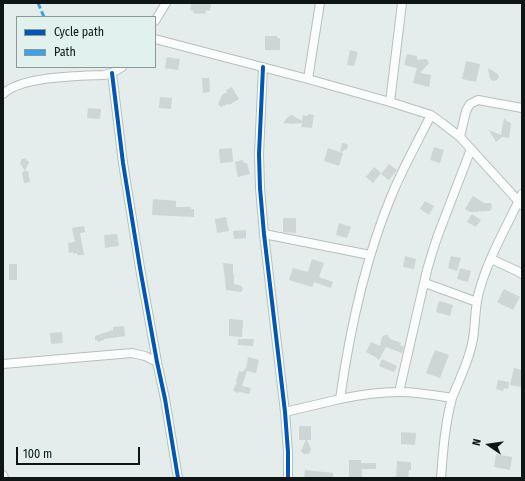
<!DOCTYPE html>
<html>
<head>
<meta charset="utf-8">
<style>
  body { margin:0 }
  #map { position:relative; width:525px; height:481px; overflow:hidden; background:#e4edeb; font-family:"Fira Sans Condensed",sans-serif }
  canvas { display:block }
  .frame { position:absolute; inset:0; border:4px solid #0f1514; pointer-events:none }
  .legend { position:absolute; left:16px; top:16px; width:140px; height:52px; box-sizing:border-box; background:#e0f1ee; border:1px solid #8c9997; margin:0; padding:5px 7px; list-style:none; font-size:12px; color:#0f1514 }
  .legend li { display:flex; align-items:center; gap:8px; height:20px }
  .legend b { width:20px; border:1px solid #8c9997 }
  .north { position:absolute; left:469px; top:425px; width:40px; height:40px; -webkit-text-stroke:3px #e0f1ee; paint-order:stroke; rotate:283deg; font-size:11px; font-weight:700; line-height:16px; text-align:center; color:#0f1514 }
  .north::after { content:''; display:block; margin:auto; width:14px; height:18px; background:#0f1514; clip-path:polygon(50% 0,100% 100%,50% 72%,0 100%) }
  .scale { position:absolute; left:16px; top:447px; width:124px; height:18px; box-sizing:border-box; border:2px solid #0f1514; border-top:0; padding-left:5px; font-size:12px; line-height:14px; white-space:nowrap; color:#0f1514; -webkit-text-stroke:3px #e0f1ee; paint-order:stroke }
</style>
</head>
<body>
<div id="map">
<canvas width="525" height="481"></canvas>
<div class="frame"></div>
<ul class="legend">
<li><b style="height:5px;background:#0057b8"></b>Cycle path</li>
<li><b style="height:5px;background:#3da2ea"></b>Path</li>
</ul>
<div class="north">N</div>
<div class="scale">100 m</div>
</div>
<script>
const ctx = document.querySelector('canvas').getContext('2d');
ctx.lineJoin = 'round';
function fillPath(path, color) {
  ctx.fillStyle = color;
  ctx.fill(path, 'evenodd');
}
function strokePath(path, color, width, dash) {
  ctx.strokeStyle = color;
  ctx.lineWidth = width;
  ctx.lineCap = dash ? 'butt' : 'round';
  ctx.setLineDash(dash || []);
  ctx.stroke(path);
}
const building = new Path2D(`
  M191 3H211L210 11 206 10 205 14 201 13V14L193 13 194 11 190 10Z
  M265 36H277V38H280V50H265Z
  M350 50 358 52 354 66 347 65Z
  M407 54 417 56V60L426 59 428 61 429 63 420 73 431 75 429 87 413 83 417 68 404 65Z
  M167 57 180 59 178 70 165 68Z
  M466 61 480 64 476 82 462 79Z
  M488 68 498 74 499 77 497 80 493 81 490 79Z
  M202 78H209L210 92 203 93Z
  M232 87 239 99 229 105 228 104 221 107 218 104 222 95 227 92 226 90Z
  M160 97 172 98 171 109 159 108Z
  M88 108 101 109 100 119 87 118Z
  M308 114 314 115 312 128 301 127 302 123 292 124 283 123 289 116 292 115 302 121 303 115 307 116Z
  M504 118 508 122 511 123 509 138 502 137 496 142 489 130 501 135Z
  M343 143 347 144 348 146 347 149 340 152 343 153 339 166 324 161 328 148 340 152 342 144Z
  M434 147 444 150 440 163 430 160Z
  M232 148 233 162 220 163 219 149Z
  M25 158 29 162 25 171H28L30 182 24 183 22 172 25 171 20 163 22 159Z
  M243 160 244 163H247L250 174 238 177 235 162Z
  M389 164 397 170 389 180 381 174Z
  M374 167 381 173 373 183 366 177Z
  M473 196 484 203H491L492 207 491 210 489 211 470 212 465 209Z
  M153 199 176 201V207H191V209H194V217L152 215Z
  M425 201 434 206 429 215 420 209Z
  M472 214 481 220 476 227 467 222Z
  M226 217 229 231 217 233 215 219Z
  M283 218H296V233L283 232Z
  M339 223 351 227 347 238 336 235Z
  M84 226 85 232 80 233 84 255H77V253L73 254V252L69 253 68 243 75 242 72 228Z
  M246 230V238L234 239 233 231Z
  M117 234 119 246 105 248 104 235Z
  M405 256 416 259 414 269 403 267Z
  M451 256 461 258 457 271 448 268Z
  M312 259 324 263 319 277 333 282 331 288 314 282 312 287 289 280 293 268 308 272Z
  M223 263 233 264V274H234V284L241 286 243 289 241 292 226 290Z
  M9 264H17V280H9Z
  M460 268 471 271 468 282 457 279Z
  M504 289 520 297 513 310 497 302Z
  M439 301 453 305 450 316 436 312Z
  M229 319 243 320 242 337 229 336Z
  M124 326 125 336 104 339V340L98 342 97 340H95V336L113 330V327Z
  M62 332 63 343 51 344 50 333Z
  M385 335H388L390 339 401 343 400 345 404 347 402 353 386 347 379 360 377 359V358L366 352 371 342 380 346 382 337Z
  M238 339H254L253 346 238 345Z
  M435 350 449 355 440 378 426 373Z
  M248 357 259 360 256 373 247 371 242 386 251 388 249 394 240 392 237 393 233 390 237 382 236 381 239 371 243 372 245 368 246 369Z
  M382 359 397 366 394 372 379 366Z
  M514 368 522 370V387L510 385Z
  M498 380 509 382 508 389 504 388 503 391 496 389Z
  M299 426H311V440H307L311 449 310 452 308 454H304L301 451 306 440H299Z
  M401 432 416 433 415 445 401 444Z
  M496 454 512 457 510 470 494 467Z
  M349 460H361V463H376V469H362V478H349Z
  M397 461 411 462V470H409L408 478H396Z
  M305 470 333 473V478H304Z`);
const minor = new Path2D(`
  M320 3 308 79 390 102 431 115 442 123 460 137 522 205
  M155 21 166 3
  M155 39 308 79
  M263 67 259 154 260 188 264 234 285 412 288 452V478
  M112 73 123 163 140 268 157 362 165 399 178 478
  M3 94C21 76 79 76 104 75L112 73 122 67
  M390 102 402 3
  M460 137 466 111 470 104 478 100 522 108
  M264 234 370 255
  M491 259 517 271 522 274
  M425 283 477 302
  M3 364 132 353 145 356 157 362
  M399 392 427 270 433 250 438 235 471 149
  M452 398C459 380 468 363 472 344 476 327 474 309 479 292 488 258 507 226 522 194
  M340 399C359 395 379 392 399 392 417 392 434 395 452 398 445 424 443 451 441 478
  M285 412 340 399C350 328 365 258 393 192 404 166 418 141 431 115
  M3 475 4 478`);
const quiet = new Path2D(`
  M38 3 44 17`);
const cycleway = new Path2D(`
  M263 67 259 154 260 188 264 234 285 412 288 452V478
  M112 73 123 163 140 268 157 362 165 399 178 478`);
fillPath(building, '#ced5d5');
strokePath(minor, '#b7bfbd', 10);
strokePath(minor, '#fbfcfc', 8);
strokePath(quiet, '#3da2ea', 3, [6, 3]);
strokePath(cycleway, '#0057b8', 4);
</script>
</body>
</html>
